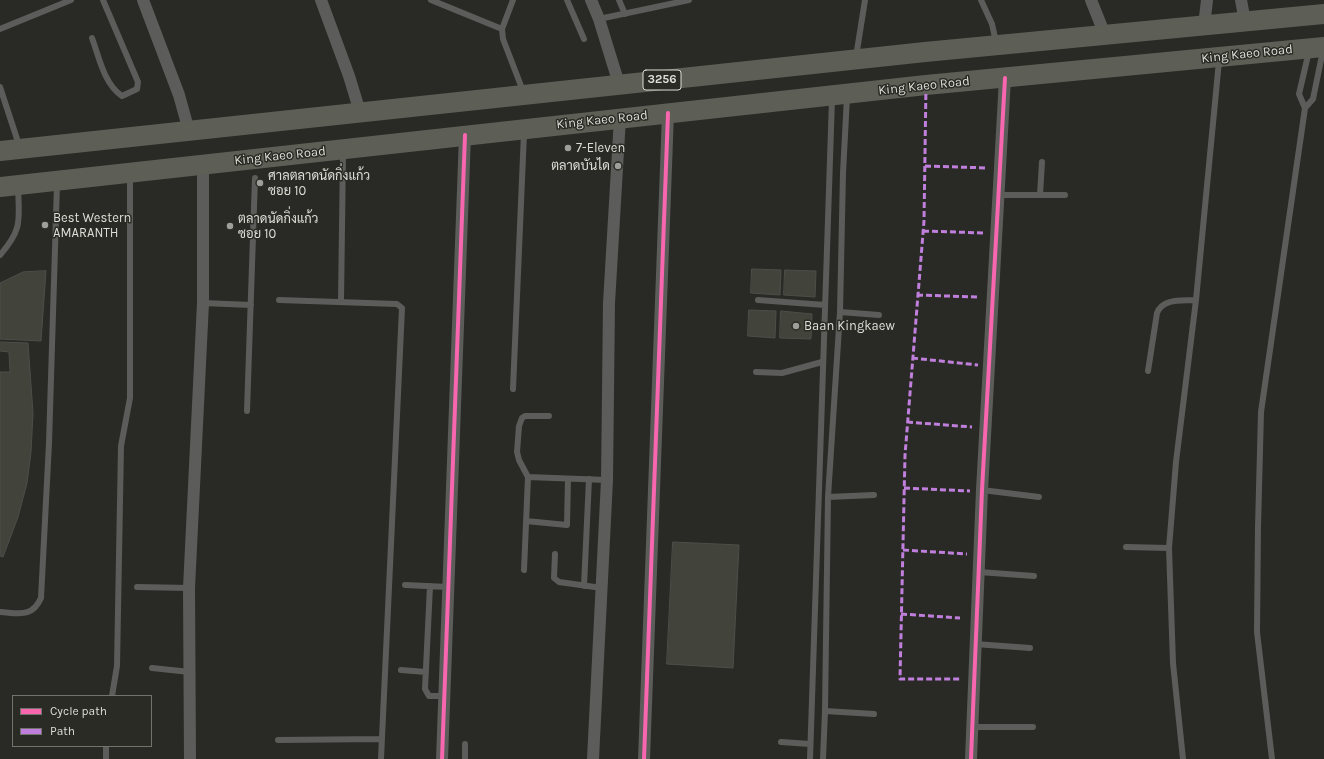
<!DOCTYPE html>
<html>
<head>
<meta charset="utf-8">
<style>
  body { margin:0 }
  #map { position:relative; width:1324px; height:759px; overflow:hidden; background:#292a25; font-family:Karla,sans-serif }
  canvas { display:block }
  .legend { position:absolute; left:12px; top:695px; width:140px; height:52px; box-sizing:border-box; background:#2a2b24; border:1px solid #72736c; margin:0; padding:5px 7px; list-style:none; font-size:12px; color:#ddded9 }
  .legend li { display:flex; align-items:center; gap:8px; height:20px }
  .legend b { width:20px; border:1px solid #72736c }
</style>
</head>
<body>
<div id="map">
<canvas width="1324" height="759"></canvas>
<ul class="legend">
<li><b style="height:5px;background:#f766af"></b>Cycle path</li>
<li><b style="height:5px;background:#c07fdc"></b>Path</li>
</ul>
</div>
<script>
const ctx = document.querySelector('canvas').getContext('2d');
ctx.lineJoin = 'round';
function fillPath(path, color) {
  ctx.fillStyle = color;
  ctx.fill(path, 'evenodd');
}
function strokePath(path, color, width, dash) {
  ctx.strokeStyle = color;
  ctx.lineWidth = width;
  ctx.lineCap = dash ? 'butt' : 'round';
  ctx.setLineDash(dash || []);
  ctx.stroke(path);
}
function write(font, color, halo, rows, align = 'center') {
  ctx.font = font + ' Karla,Sarabun,sans-serif';
  ctx.lineWidth = 3;
  ctx.setLineDash([]);
  ctx.textBaseline = 'middle';
  ctx.strokeStyle = halo;
  ctx.fillStyle = color;
  for (const [text, x, y, turn = 0] of rows) {
    ctx.save();
    ctx.translate(x, y);
    ctx.rotate((+turn || 0) * Math.PI / 180);
    ctx.textAlign = isNaN(turn) ? turn : align;
    if (halo) ctx.strokeText(text, 0, 0);
    ctx.fillText(text, 0, 0);
    ctx.restore();
  }
}
const building = new Path2D(`
  M752 269 781 270 780 295 751 293Z
  M785 270 816 271 815 297 784 295Z
  M46 271 41 341 0 339V283L23 272Z
  M749 310 776 311 775 338 748 336Z
  M781 311 812 314 811 339 780 338Z
  M0 342 28 343 33 413 31 452 27 483 18 517 3 557 0 556V372H10L9 352 0 351Z
  M673 542 739 545 733 668 667 664Z`);
const lane = new Path2D(`
  M431 0 502 29
  M513 0 502 29 503 39 523 91
  M567 0 584 39
  M619 0 625 14
  M981 0 992 24 996 42
  M599 19 689 0
  M0 29 71 0
  M92 38C99 57 104 84 122 96L137 89 138 82 103 0
  M1309 51 1299 94 1305 108 1313 99 1323 50
  M856 57 865 0
  M0 87 19 145
  M997 195H1065
  M1040 195 1042 162
  M0 255C23 229 19 220 18 187
  M279 300 397 304 402 308 381 759
  M758 300 825 305
  M341 301 343 153
  M203 303 251 305
  M840 312 879 315
  M1148 371 1157 313C1163 298 1181 301 1196 300
  M756 372 782 373 822 362
  M513 389 524 133
  M247 411 255 178
  M528 477 607 480
  M982 490 1039 497
  M828 497 874 495
  M526 521 567 525 568 479
  M1126 547 1169 548
  M555 554 554 578 559 582 602 588
  M524 570 528 477 519 460 517 452 519 426 522 418 525 416H549
  M979 572 1034 576
  M405 585 448 587
  M430 586 425 689 429 696H444
  M584 586 589 479
  M137 587 189 588
  M0 612C19 613 32 618 41 598L49 443 57 184
  M975 644 1030 648
  M152 668 190 672
  M401 670 426 672
  M112 696 117 666 121 446 130 398V176
  M825 711 874 714
  M972 727H1033
  M278 740 382 739
  M781 742 810 744
  M106 746V759
  M465 759V744
  M810 759 832 99
  M823 759 825 711 828 497 840 312 843 173 847 97
  M1183 759 1173 663 1169 548 1176 462 1196 300 1219 61
  M1272 759 1257 632 1258 527 1261 412 1305 108`);
const street = new Path2D(`
  M143 0 179 95 189 131
  M321 0 349 76 360 112
  M591 0 599 19 619 84
  M1091 0 1105 35
  M1241 0 1245 22
  M1204 26 1207 0
  M190 759 189 588 203 303V164
  M442 759 465 135
  M593 759 607 480 609 303 620 118
  M644 759 668 113
  M971 759 982 490 1005 78`);
const primary = new Path2D(`
  M0 151 925 52 1324 14
  M0 187 926 85 1324 47`);
const quiet = new Path2D(`
  M926 85 924 221 905 455 900 679H962
  M925 166 988 168
  M923 231 985 233
  M917 295 977 297
  M912 358 978 365
  M907 422 972 427
  M904 488 970 491
  M903 550 967 554
  M901 614 960 618`);
const cycleway = new Path2D(`
  M442 759 465 135
  M644 759 668 113
  M971 759 982 490 1005 78`);
const markers = [
  [568,148,4,"#9e9f9a"],
  [618,166,4,"#9e9f9a"],
  [260,183,4,"#9e9f9a"],
  [45,225,4,"#9e9f9a"],
  [230,226,4,"#9e9f9a"],
  [796,326,4,"#9e9f9a"]
];
const shields = [
  [662,80,38]
];
const shieldNames = [
  ["3256",662,80]
];
const streetNames = [
  ["King Kaeo Road",1247,54,-6],
  ["King Kaeo Road",924,86,-6],
  ["King Kaeo Road",602,120,-6],
  ["King Kaeo Road",280,156,-6]
];
const poiNames = [
  ["7-Eleven",576,148],
  ["ตลาดบันได",610,166,"right"],
  ["ศาลตลาดนัดกิ่งแก้ว",268,176],
  ["ซอย 10",268,191],
  ["Best Western",53,218],
  ["AMARANTH",53,233],
  ["ตลาดนัดกิ่งแก้ว",238,219],
  ["ซอย 10",238,234],
  ["Baan Kingkaew",804,326]
];
fillPath(building, '#42433a');
strokePath(building, '#4d4e4a', 1);
strokePath(lane, '#5c5d5a', 6);
strokePath(street, '#5c5d5a', 12);
strokePath(primary, '#5d5e55', 20);
strokePath(quiet, '#c07fdc', 3, [6, 3]);
strokePath(cycleway, '#f766af', 4);
for (const [x, y, r, color] of markers) {
  const dot = new Path2D();
  dot.arc(x, y, r, 0, 2 * Math.PI);
  ctx.fillStyle = color;
  ctx.fill(dot);
  strokePath(dot, '#2a2b24', 1.5);
}
for (const [x, y, w] of shields) {
  const box = new Path2D();
  box.roundRect(x - w / 2, y - 10, w, 20, 3);
  ctx.fillStyle = '#2a2b24';
  ctx.fill(box);
  strokePath(box, '#ddded9', 1);
}
write('bold 12px', '#ddded9', null, shieldNames);
write('13px', '#ddded9', '#2a2b24', streetNames);
write('13px', '#ddded9', '#2a2b24', poiNames, 'left');
</script>
</body>
</html>
